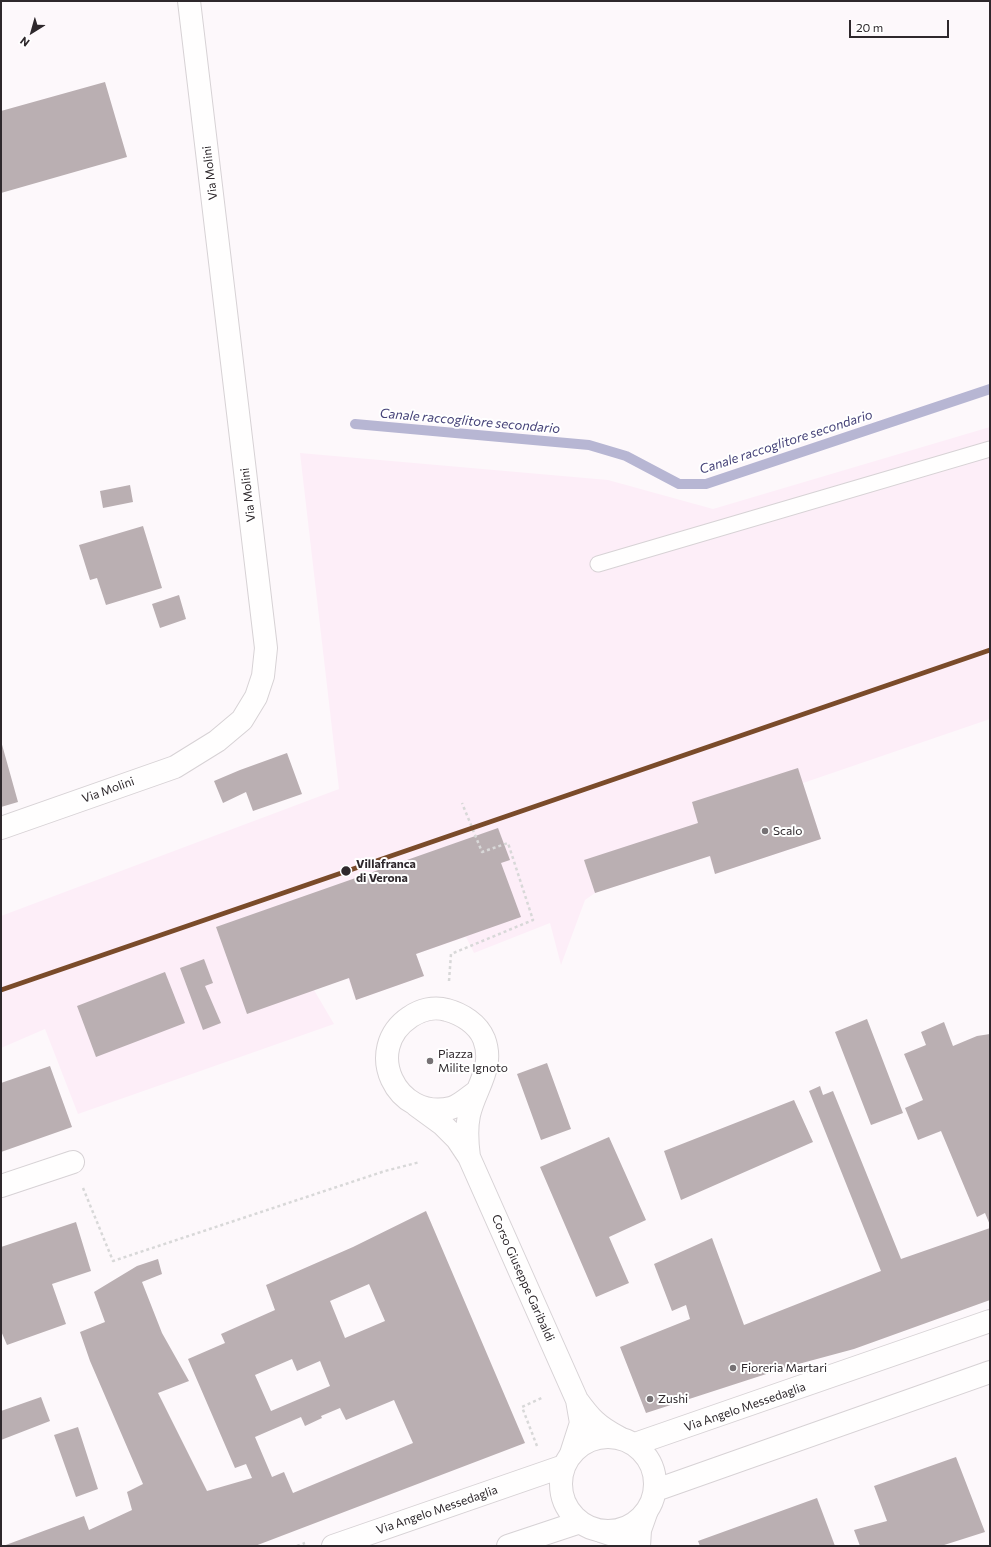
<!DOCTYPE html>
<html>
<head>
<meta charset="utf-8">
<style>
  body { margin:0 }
  #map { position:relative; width:991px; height:1547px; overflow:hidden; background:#fdf8fb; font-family:Commissioner,sans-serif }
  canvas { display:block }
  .frame { position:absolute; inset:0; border:2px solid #2e282c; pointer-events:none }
  .north { position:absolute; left:12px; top:12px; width:40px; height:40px; -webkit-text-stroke:3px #fff; paint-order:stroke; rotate:217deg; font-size:11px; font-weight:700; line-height:16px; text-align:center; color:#2e282c }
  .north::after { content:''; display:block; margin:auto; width:14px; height:18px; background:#2e282c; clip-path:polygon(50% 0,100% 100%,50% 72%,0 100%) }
  .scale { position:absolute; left:849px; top:20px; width:100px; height:18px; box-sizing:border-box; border:2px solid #2e282c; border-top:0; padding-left:5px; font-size:12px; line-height:14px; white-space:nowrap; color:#2e282c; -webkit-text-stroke:3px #fff; paint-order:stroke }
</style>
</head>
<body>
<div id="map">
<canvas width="991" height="1547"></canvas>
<div class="frame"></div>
<div class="north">N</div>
<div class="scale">20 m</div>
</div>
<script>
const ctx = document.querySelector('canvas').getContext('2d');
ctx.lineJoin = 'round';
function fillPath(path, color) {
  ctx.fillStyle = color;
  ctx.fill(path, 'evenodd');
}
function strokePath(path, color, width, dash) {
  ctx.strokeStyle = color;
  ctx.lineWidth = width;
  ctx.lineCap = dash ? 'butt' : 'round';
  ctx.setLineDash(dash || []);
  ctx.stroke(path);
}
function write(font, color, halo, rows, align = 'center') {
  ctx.font = font + ' Commissioner,sans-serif';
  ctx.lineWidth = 4;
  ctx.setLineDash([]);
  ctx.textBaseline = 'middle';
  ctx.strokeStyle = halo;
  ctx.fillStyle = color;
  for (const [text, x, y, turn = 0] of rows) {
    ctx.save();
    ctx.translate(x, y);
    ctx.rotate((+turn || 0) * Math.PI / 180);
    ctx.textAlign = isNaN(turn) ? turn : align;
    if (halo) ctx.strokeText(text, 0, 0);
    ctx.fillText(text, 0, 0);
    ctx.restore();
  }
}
const built = new Path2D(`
  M990 427V719L803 783 821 839 715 874 709 856 595 893 585 900 561 965 550 923 474 953 466 937 416 954 424 976 356 1000 348 978 314 990 334 1024 78 1114 45 1029 1 1048V916L339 789 300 453 608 480 713 509Z`);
const stream = new Path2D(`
  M355 424 589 445 626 456 679 484H706L990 389`);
const building = new Path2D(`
  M105 82 127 157 1 193V111Z
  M130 485 133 502 103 508 100 491Z
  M143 526 162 588 106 605 97 578 90 580 79 545Z
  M179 595 186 619 160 628 152 604Z
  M1 741 18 802 1 807Z
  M287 753 302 794 253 811 246 792 223 803 214 781 240 770Z
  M798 768 821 839 715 874 710 856 595 893 584 860 698 823 692 802Z
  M498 828 510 860 501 863 521 917 416 954 424 976 356 1000 349 978 247 1014 216 927Z
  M204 959 213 983 205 986 221 1023 203 1030 180 968Z
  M165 972 185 1023 96 1057 77 1006Z
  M867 1019 903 1113 871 1125 835 1032Z
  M944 1022 953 1046 977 1036 990 1034V1225L985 1213 977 1217 941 1131 918 1140 905 1108 923 1100 904 1054 926 1045 921 1032Z
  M547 1063 571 1129 541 1140 517 1074Z
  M50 1066 72 1127 1 1152V1083Z
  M820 1086 823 1095 833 1091 901 1259 990 1228V1300L854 1349 791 1366 646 1413 620 1347 690 1319 686 1305 672 1311 654 1264 712 1238 744 1325 881 1271 809 1091Z
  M794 1100 813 1142 681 1200 664 1151Z
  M609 1137 646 1220 609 1237 629 1283 596 1297 540 1167Z
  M426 1211 525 1443 255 1546H3L84 1516 89 1530 132 1510 127 1492 143 1484 90 1361 80 1332 105 1322 94 1292 137 1266 158 1259 162 1274 142 1282 162 1333 189 1381 158 1393 207 1491 252 1478 246 1464 235 1468 188 1359 225 1343 221 1334 275 1310 266 1285 353 1247ZM369 1284 385 1321 345 1338 330 1301ZM292 1359 297 1371 320 1361 330 1386 271 1411 255 1375ZM394 1400 413 1443 293 1493 284 1472 272 1477 255 1437 301 1417 305 1426 322 1418 321 1416 340 1408 346 1420Z
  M76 1222 91 1271 52 1284 66 1324 7 1345 1 1331V1247Z
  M41 1397 50 1421 1 1440V1411Z
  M78 1427 98 1489 76 1497 54 1435Z
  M956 1457 985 1532 941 1546H860L854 1530 887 1521 874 1486Z
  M817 1498 835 1546H700L698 1541Z`);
const path = new Path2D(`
  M449 981 451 954 533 920 508 843 482 852 462 803
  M83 1188 113 1261 385 1171 420 1162
  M537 1446 522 1407 544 1397
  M297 1546 305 1543`);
const service = new Path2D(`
  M598 564 990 449`);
const minor = new Path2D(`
  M416 1105 442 1124 457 1139 469 1157 577 1400C590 1418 597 1426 618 1437
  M469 1157C467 1142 466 1129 469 1115 475 1088 495 1068 484 1039 478 1024 462 1014 447 1010 434 1006 420 1010 410 1017 362 1049 396 1121 451 1108 459 1106 469 1097 476 1092
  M1 1186 73 1162
  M571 1454 581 1423 577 1400`);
const tertiary = new Path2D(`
  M601 1531 619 1537 629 1546
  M639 1546 640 1530 646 1513`);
const secondary = new Path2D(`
  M1 828 175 767 217 741 242 720 256 697 263 676 266 648 189 1`);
const primary = new Path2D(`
  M561 1484a47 47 0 1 1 94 0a47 47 0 1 1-94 0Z
  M635 1444 990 1321
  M656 1490 990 1372
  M333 1546 564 1466
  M508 1546 580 1522`);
const rail1 = new Path2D(`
  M1 990 990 650`);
const markers = [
  [765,831,4,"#767174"],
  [346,871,5.5,"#2e282c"],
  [430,1061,4,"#767174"],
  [733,1368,4,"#767174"],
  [650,1399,4,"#767174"]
];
const streetNames = [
  ["Via Molini",210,173,-97],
  ["Via Molini",248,495,-97],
  ["Via Molini",108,790,-20],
  ["Corso Giuseppe Garibaldi",523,1278,66],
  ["Via Angelo Messedaglia",745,1407,-19],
  ["Via Angelo Messedaglia",437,1510,-19]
];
const poiNames = [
  ["Scalo",773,831],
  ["Piazza",438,1054],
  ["Milite Ignoto",438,1068],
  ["Fioreria Martari",741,1368],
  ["Zushi",658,1399]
];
const stopNames = [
  ["Villafranca",356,864],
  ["di Verona",356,878]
];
const waterNames = [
  ["Canale raccoglitore secondario",470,421,5],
  ["Canale raccoglitore secondario",786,442,-18]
];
fillPath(built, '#fdeef8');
strokePath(stream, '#b7b6d3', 10);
fillPath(building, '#baafb2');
strokePath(service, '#d7d2d5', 17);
strokePath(minor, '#d7d2d5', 24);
strokePath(tertiary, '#d7d2d5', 24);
strokePath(secondary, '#d7d2d5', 24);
strokePath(primary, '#d7d2d5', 24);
strokePath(path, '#d8d8d8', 2.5, [3, 3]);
strokePath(service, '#fffefe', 15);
strokePath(minor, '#fffefe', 22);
strokePath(tertiary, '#fffefe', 22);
strokePath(secondary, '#fffefe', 22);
strokePath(primary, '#fffefe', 22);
strokePath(rail1, '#7a4b2a', 5);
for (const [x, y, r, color] of markers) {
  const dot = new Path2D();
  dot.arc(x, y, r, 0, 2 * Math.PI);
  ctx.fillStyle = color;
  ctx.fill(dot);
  strokePath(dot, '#fff', 1.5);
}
write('12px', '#2e282c', '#fff', streetNames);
write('12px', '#2e282c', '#fff', poiNames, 'left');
write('bold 12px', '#2e282c', '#fff', stopNames, 'left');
write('italic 13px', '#454278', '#fff', waterNames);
</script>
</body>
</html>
